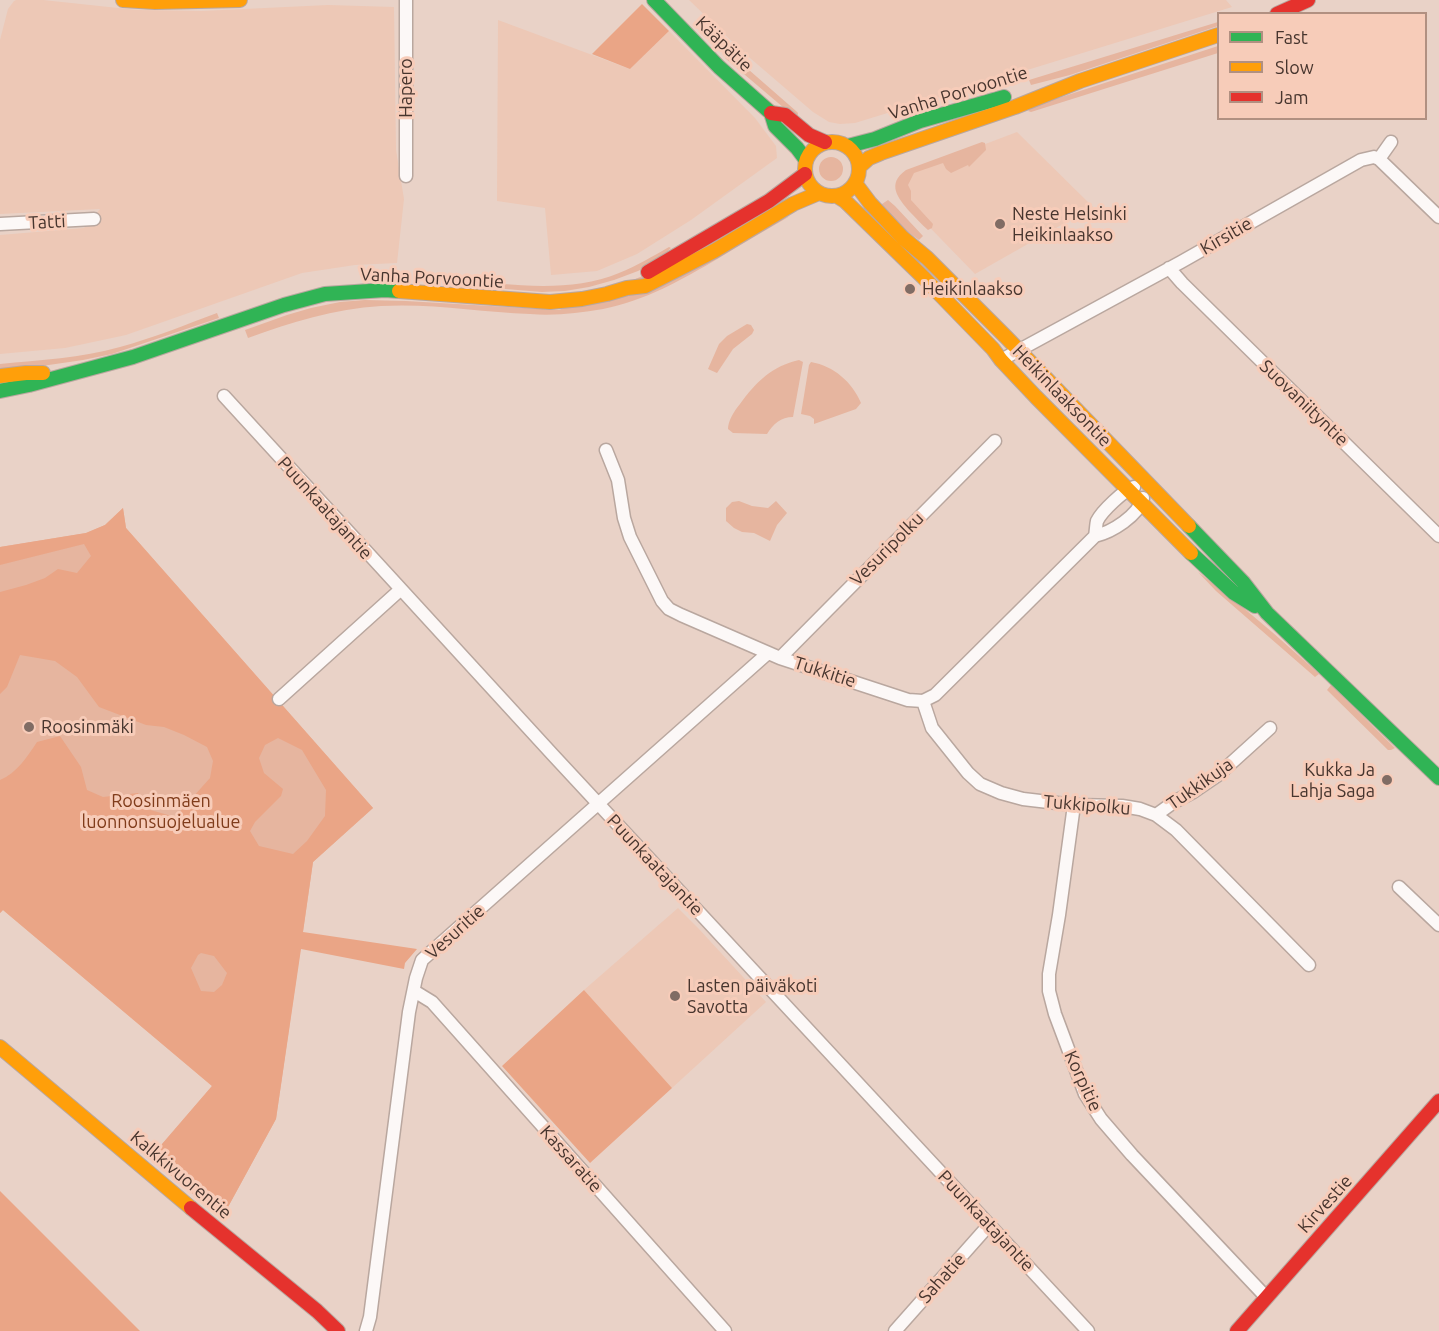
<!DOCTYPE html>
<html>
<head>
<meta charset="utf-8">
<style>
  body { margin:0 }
  #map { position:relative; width:1439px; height:1331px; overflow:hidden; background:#e9d2c7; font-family:Ubuntu,sans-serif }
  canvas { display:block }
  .legend { position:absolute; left:1217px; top:12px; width:210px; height:108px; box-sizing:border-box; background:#f7ccb9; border:2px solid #b19081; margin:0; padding:8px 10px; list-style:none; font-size:18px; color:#47352e }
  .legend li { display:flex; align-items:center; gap:12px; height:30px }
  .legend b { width:30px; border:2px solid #b19081 }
</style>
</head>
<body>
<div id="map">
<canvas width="1439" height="1331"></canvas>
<ul class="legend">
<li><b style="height:8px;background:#30b455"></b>Fast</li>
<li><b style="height:8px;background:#ff9f0a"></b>Slow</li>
<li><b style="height:8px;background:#e5322d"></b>Jam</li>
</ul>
</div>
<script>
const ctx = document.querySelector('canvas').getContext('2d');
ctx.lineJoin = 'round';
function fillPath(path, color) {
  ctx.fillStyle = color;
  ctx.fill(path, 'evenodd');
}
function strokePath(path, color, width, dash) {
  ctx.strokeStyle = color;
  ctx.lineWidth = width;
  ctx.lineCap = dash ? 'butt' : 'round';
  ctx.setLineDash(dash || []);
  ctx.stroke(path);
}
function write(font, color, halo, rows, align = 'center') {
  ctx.font = font + ' Ubuntu,sans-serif';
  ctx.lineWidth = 6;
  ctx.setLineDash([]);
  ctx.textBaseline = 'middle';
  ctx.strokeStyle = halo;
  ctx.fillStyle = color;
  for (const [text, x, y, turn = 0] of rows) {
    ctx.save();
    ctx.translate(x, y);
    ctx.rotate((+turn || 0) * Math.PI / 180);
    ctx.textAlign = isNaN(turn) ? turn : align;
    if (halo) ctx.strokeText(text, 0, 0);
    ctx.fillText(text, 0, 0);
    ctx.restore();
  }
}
const built = new Path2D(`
  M16 0H43L137 10 202 11 328 5 394 7 396 150 404 199 397 263 355 265 302 273 126 335 65 348 0 354V235L84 228 100 209 0 214V40L8 9 14 1Z
  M689 0H1226L1232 7 855 123 840 124 829 122 813 112 743 52Z
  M498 20 630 69 669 31 755 118 776 146 777 158 691 220 637 254 597 271 551 275 545 208 497 201Z
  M1017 132 1093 207 975 274 907 204 902 182 909 173Z
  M678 908 699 929 766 1002 672 1088 584 990Z`);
const green = new Path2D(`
  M1218 22V26L1070 75 1031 85 1029 80Z
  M1218 46V53L1031 112 1028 111 1034 106Z
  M727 54 733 56 796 111 798 113 797 119 725 58Z
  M982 142 985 143 986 150 969 167 968 165 951 173 946 169 943 163 914 173 908 185 911 191V200L933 224 932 228 928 230C921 224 916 218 910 212 898 198 886 184 906 170Z
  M819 169a12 12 0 1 1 24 0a12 12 0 1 1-24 0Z
  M888 200 895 206 923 236 919 240 897 224 879 206Z
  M790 216C766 230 742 244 719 258 683 279 645 301 603 309 579 313 555 316 530 314 481 312 430 303 381 306 334 309 291 322 248 338L245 330 287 315 311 308 340 302 365 300 406 301 559 310Z
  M669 247 671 248 657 261 638 271 614 280 589 287 565 291 542 292 457 285V280C510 284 568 294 619 273 637 266 653 256 669 247Z
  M217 313 219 318 112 354 83 360 35 367 0 369V364C40 360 81 358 120 347 153 338 185 325 217 313Z
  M747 324 751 325 754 330 752 334 733 349 717 373 708 369 719 344 727 336Z
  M799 360 803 362 793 417C781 417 773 424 767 434L733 433 728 429C728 421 734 411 740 404 756 382 772 366 799 360Z
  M811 362C834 366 852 382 861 403L856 409 814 424V419L810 416 801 414 809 365Z
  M739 501 752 506 768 508 776 501 787 513 777 525 770 541 754 533 742 532 734 528 726 521V508L732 502Z
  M123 508 126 528 373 808 313 862 276 1119 222 1218 150 1158 212 1086 3 910 0 913V547L86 533 105 525Z
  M1198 572C1240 604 1280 638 1319 674L1315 677 1216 591Z
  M1331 685 1395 748 1391 750H1388L1327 690Z`);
const forest = new Path2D(`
  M642 4 669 31 630 69 592 54Z
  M123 508 126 528 373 808 313 862 303 932 417 949 405 963 404 969 301 949 276 1119 222 1218 150 1158 212 1086 3 910 0 913V780C17 773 27 757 37 742L60 736 81 767 87 790 103 797 138 793 147 809 175 817 210 778 213 761 207 747 184 735 164 727 146 725 99 707 77 677 55 661 20 655 7 687 0 694V592L26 585 45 578 58 569 77 573 91 556 84 544 0 565V547L86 533 105 525ZM278 738 302 750 326 790 325 816 307 841 293 854 259 846 250 831 255 822 281 796 283 789 264 773 259 758 265 745ZM201 953 214 956 227 973 222 985 214 992 201 991 191 968 198 955Z
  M584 990 672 1088 590 1163 502 1066Z
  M0 1191 140 1331H0Z`);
const street = new Path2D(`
  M406 0V176
  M1379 159 1391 142
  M0 224 94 219
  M1169 268 1182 283 1439 536
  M1001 360 1181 262 1361 160 1374 157 1379 159 1439 217
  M224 396 553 755 1088 1331
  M606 450 618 480 624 518 630 537 662 601 669 609 681 615 780 658 908 700 923 701 935 695 1095 536C1112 532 1138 516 1143 498
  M1095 536C1096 531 1096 525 1097 521 1102 511 1124 490 1134 487
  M780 658 995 441
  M279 699 400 590
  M923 701 932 728 968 773 980 784 1001 793 1023 799 1074 805 1122 806 1140 809 1156 815 1176 830 1309 965
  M1074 805 1059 915 1049 974V991L1055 1014 1085 1094 1101 1119 1132 1155 1266 1297
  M1156 815 1174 802 1193 792 1218 775 1270 728
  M1399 887 1439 925
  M414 991 432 1002 725 1331
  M366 1331 370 1317 409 1012 416 978 422 960 768 653
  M895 1331 989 1225`);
const fast = new Path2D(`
  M654 0 719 67 771 113 775 126 797 148 806 160
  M848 146 875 139 920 121 1004 97
  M0 391 29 385 133 357 284 305 325 294 385 290 399 291
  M1189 526 1243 582 1267 613 1439 778
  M1191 553 1234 593 1255 606`);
const slow = new Path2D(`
  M123 0 155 2 240 0
  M805 169a27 27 0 1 1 54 0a27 27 0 1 1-54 0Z
  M859 167 869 158 881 153 1015 107 1080 81 1218 35
  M855 183 870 203 903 238 927 258 1006 337 1189 526
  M837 196 845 201 923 277 993 349 1001 360 1036 397 1191 553
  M399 291 550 302 582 299 607 294 627 288 645 286 714 251 793 204 819 193
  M0 376 26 373H43
  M0 1047 191 1208`);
const jam = new Path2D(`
  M1277 14 1308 0
  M771 113 785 115 809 135 825 142
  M648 272 769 201 805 174
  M191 1208 317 1311 338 1331
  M1237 1331 1439 1101`);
const markers = [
  [1000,224,6,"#806c64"],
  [910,289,6,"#806c64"],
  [29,727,6,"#806c64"],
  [1387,780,6,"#806c64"],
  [675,996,6,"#806c64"]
];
const streetNames = [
  ["Kääpätie",724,44,44],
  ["Hapero",406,88,-90],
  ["Vanha Porvoontie",958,93,-17],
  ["Tatti",47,222,-3],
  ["Kirsitie",1226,236,-30],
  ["Vanha Porvoontie",432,278,3],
  ["Heikinlaaksontie",1062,396,46],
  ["Suovaniityntie",1304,403,44],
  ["Puunkaatajantie",325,508,48],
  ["Vesuripolku",887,549,-45],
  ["Tukkitie",825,672,18],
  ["Tukkikuja",1200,784,-35],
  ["Tukkipolku",1087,805,5],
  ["Puunkaatajantie",655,865,47],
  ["Vesuritie",455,932,-42],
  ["Korpitie",1083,1081,65],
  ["Kassaratie",571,1159,48],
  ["Kalkkivuorentie",181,1175,40],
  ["Kirvestie",1325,1204,-48],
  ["Puunkaatajantie",986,1221,47],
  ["Sahatie",942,1278,-48]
];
const poiNames = [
  ["Neste Helsinki",1012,214],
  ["Heikinlaakso",1012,235],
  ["Heikinlaakso",922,289],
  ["Roosinmäki",41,727],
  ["Kukka Ja",1375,770,"right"],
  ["Lahja Saga",1375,791,"right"],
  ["Lasten päiväkoti",687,986],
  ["Savotta",687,1007]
];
const parkNames = [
  ["Roosinmäen",161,801],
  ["luonnonsuojelualue",161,822]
];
fillPath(built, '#edc8b6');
fillPath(green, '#e6b59f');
fillPath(forest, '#eaa586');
strokePath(street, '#b9a79f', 15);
strokePath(fast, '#b9a79f', 16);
strokePath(slow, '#b9a79f', 16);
strokePath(jam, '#b9a79f', 16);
strokePath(street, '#fcf8f7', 12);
strokePath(fast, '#30b455', 14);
strokePath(slow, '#ff9f0a', 14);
strokePath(jam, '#e5322d', 14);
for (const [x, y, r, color] of markers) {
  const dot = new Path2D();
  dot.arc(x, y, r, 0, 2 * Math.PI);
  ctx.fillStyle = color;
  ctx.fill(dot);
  strokePath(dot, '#f7ccb9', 2);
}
write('18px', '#47352e', '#f7ccb9', streetNames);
write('18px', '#47352e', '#f7ccb9', poiNames, 'left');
write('18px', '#803c1b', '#f7ccb9', parkNames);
</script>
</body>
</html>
